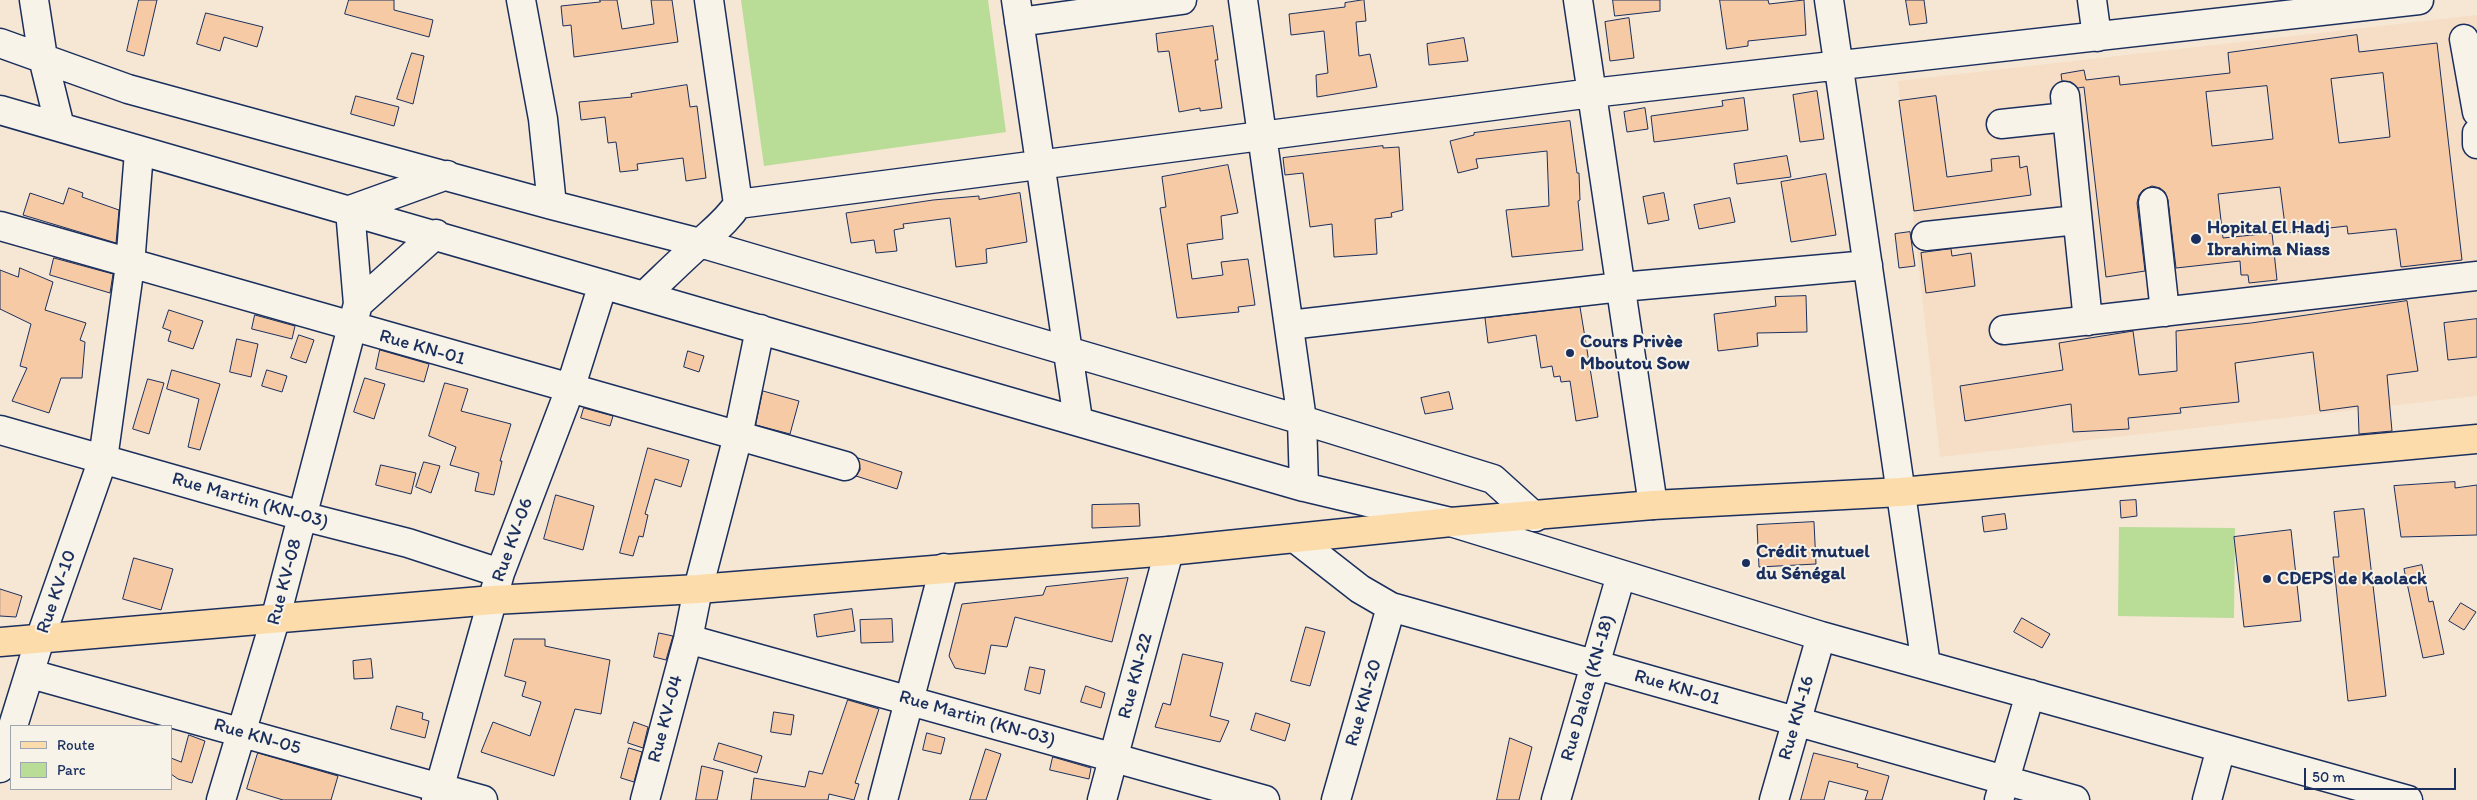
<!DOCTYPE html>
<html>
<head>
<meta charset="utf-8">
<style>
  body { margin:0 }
  #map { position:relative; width:2477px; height:800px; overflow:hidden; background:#f6e7d4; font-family:Itim,sans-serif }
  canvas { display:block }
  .legend { position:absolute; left:10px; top:725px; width:162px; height:65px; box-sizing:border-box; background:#f7f3e8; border:1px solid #9fa5b1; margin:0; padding:6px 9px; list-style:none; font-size:15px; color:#1b2f5e }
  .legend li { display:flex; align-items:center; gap:10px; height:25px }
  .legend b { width:25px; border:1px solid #9fa5b1 }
  .scale { position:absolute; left:2304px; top:768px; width:152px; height:22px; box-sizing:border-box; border:2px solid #1b2f5e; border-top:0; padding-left:6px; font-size:15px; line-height:18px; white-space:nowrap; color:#1b2f5e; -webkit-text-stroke:4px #f7f3e8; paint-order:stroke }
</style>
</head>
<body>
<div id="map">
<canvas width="2477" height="800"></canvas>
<ul class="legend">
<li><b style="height:6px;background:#fddcac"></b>Route</li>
<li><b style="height:14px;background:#b9dc96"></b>Parc</li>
</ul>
<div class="scale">50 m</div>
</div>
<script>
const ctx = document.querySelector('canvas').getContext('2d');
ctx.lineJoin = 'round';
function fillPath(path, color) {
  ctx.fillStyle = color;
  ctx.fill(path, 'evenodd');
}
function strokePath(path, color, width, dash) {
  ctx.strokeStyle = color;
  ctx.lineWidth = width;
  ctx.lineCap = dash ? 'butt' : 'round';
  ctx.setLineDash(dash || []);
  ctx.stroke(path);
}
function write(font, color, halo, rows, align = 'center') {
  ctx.font = font + ' Itim,sans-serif';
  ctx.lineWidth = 4;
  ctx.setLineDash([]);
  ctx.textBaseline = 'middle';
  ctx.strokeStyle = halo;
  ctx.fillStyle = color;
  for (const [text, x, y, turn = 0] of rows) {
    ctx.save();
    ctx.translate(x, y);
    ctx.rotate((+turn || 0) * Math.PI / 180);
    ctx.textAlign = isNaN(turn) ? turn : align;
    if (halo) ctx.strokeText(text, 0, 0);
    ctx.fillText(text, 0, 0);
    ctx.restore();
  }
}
const built = new Path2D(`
  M2477 15V396L1940 457 1898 81Z`);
const green = new Path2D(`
  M741 0H988L1006 132 764 166Z
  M2119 527 2235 528 2234 618 2118 616Z`);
const building = new Path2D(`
  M139 0H157L144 56 127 51Z
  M349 0H394V10L433 20 429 37 345 14Z
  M600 0H617L622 29 654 24 651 0H672L678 42 574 57 571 25 563 26 561 6 600 2Z
  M1364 0 1366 21 1356 22 1359 56 1370 54 1377 87 1317 97 1316 75 1328 73 1324 31 1291 35 1289 14 1345 7V3Z
  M1613 0H1660V11L1615 16Z
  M1720 0H1768L1769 4 1804 0 1806 35 1748 41V46L1727 49Z
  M1906 0H1924L1927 23 1910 25Z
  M206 13 263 27 257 47 224 37 220 51 197 44Z
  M1629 18 1634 58 1610 61 1605 22Z
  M1213 26 1218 60H1215L1222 108 1200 111V108L1179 112 1169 51 1158 52 1156 34Z
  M2357 35 2359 52 2437 43 2462 260 2401 267 2396 229 2348 234 2347 226 2286 233 2280 187 2218 194 2223 238 2272 233 2277 280 2249 283 2248 275H2241L2240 261 2176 268 2168 200 2165 192 2160 188 2152 186 2143 190 2139 195 2137 203 2145 271 2106 277 2084 87 2078 88 2071 82 2062 81 2061 74 2084 70 2086 80 2119 76 2120 85 2230 73 2228 53ZM2383 73 2390 137 2339 143 2331 79ZM2267 86 2273 139 2212 146 2206 92Z
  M1464 38 1468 61 1429 65 1427 44Z
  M412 53 424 56 413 104 397 99Z
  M687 85 690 107 697 106 706 178 686 181 683 158 637 164 638 170 620 172 616 142 608 143 605 117 581 120 579 102 632 97 631 94Z
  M1817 91 1824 139 1800 142 1793 95Z
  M356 96 399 107 394 126 351 114Z
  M1936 96 1947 177 1992 171 1991 159 2019 156 2020 168 2027 166 2031 195 1914 211 1899 101Z
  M1744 98 1748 130 1654 142 1651 116 1723 106 1722 101Z
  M1645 108 1648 129 1627 132 1624 112Z
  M1570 121 1577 173H1579L1580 200 1578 201 1583 250 1512 257 1506 210 1549 206 1547 151 1476 159 1478 168 1458 173 1450 141 1474 135V133Z
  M1383 146V148L1399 147 1403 210 1391 213 1392 217 1375 219 1377 254 1334 257 1332 224 1310 227 1303 173 1285 175 1283 158Z
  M1787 156 1791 177 1737 184 1734 164Z
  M1228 165 1238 213 1221 216 1223 239 1187 244 1192 279 1223 275 1221 262 1248 259 1255 305 1238 307 1239 312 1177 318 1160 208 1166 207 1162 177Z
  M1826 174 1836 235 1791 242 1781 182Z
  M69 188 83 193 82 197 119 210 116 243 23 215 30 193 63 204Z
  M1020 193 1027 242 986 249 987 263 956 267 950 218 903 224 904 228 894 230 897 251 876 253 874 240 851 243 846 213 933 200 979 196V199Z
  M1664 193 1669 220 1648 224 1643 197Z
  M1730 198 1735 222 1699 229 1694 205Z
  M1910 232 1915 266 1899 268 1895 234Z
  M1951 249 1952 256 1971 253 1975 286 1926 293 1921 253Z
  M54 258 113 274 110 293 50 275Z
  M20 268 53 282 45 310 86 323 80 340 85 342 82 378H61L49 413 12 401 27 368 20 366 31 324 0 309V270L18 277Z
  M1806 296 1807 332 1757 333 1758 346 1718 351 1714 314 1776 306 1775 297Z
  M2407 301 2418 371 2387 375 2392 431 2359 434 2358 406 2320 411 2313 352 2235 363 2239 402 2180 408 2181 413 2128 418 2129 429 2073 432 2071 404 1965 421 1960 386 2063 370 2059 343 2133 331 2139 375 2177 371 2176 331 2251 323Z
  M1580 307 1598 417 1576 421 1570 381 1561 382 1560 376 1554 377 1552 366 1541 368 1536 335 1488 343 1485 318Z
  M169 310 203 321 193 349 168 341 171 331 163 328Z
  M255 315 295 326 292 339 252 329Z
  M2477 319V357L2448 360 2444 323Z
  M299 335 314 340 306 363 291 358Z
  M237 339 258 344 251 377 230 372Z
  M380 350 429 364 424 382 376 369Z
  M688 351 704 356 699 372 684 367Z
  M172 370 220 384 200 450 188 447 199 399 167 389Z
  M267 370 287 376 282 392 262 386Z
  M365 378 385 384 374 419 354 412Z
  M148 379 164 383 149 434 133 429Z
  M445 383 468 389 461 411 511 424 500 461H502L494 495 475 491 479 473 450 465 456 447 429 436Z
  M763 391 799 401 790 434 756 425Z
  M1449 392 1453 409 1425 414 1421 398Z
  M584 408 613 416 610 426 581 418Z
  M648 448 689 460 681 487 655 479 645 514 648 515 643 537 639 536 633 556 620 553Z
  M858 458 902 472 897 489 856 476 860 470Z
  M424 462 440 466 431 493 416 487Z
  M381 465 416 473 411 494 376 485Z
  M2455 482V488L2477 485V535L2401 537 2394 486Z
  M556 495 594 506 583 550 544 539Z
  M2136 500 2137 516 2121 518 2120 501Z
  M1139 504 1140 526 1092 528V505Z
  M2364 509 2386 696 2348 701 2333 557H2339L2334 512Z
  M2005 514 2007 529 1984 532 1982 517Z
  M1814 522 1816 564 1759 567 1757 525Z
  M2291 530 2301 621 2244 627 2234 537Z
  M134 558 173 569 161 610 123 599Z
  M2422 565 2429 602 2433 601 2444 654 2423 658 2404 569Z
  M1128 578 1112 642 1015 617 1007 647 991 645 985 674 955 668 949 656 962 604 1043 595 1046 587Z
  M0 589 22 596 16 617 0 616Z
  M2461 603 2476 612 2464 630 2449 621Z
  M852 609 855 631 817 637 814 615Z
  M2022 618 2050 634 2042 648 2014 632Z
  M892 619 893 642 861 643 860 620Z
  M1306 627 1325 632 1310 686 1291 681Z
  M659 633 673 636 666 660 654 657Z
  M514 639H545V646L610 660 601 714 575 709 554 776 481 752 493 722 530 736 541 702 522 696 526 682 505 676Z
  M1183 654 1223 663 1210 716 1229 721 1220 742 1155 727 1163 703 1170 705Z
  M371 659 373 678 354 679 353 661Z
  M1030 667 1045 670 1040 694 1025 690Z
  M1086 686 1105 693 1101 708 1081 702Z
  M848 700 879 709 855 783 859 784 854 800 829 794 828 800H751L754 778 805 787 809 771 822 774Z
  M397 706 423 713 422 719 429 721 425 738 391 729Z
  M774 712 794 715 791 735 771 732Z
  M1256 713 1290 724 1285 741 1251 730Z
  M634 722 648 727 643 748 628 743Z
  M927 733 945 738 941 754 923 750Z
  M189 735 205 741 192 783 178 779 171 774V758L181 762Z
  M1510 738 1532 747 1519 800H1497Z
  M719 743 762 756 757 773 714 760Z
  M629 748 642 752 634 782 621 778Z
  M986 749 1001 754 986 800H970Z
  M258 753 338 776 331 800H283L247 789Z
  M1814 753 1858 764 1857 767 1889 776 1882 800H1865L1868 791 1829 781 1824 800H1801Z
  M1053 757 1091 768 1089 779 1050 770Z
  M702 766 723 771 717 800H696Z`);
const minor = new Path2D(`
  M34 0 43 58 60 127
  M521 0 543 119 552 205
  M1016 0 1078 420
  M1243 0 1302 420 1304 487
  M1578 0 1653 505
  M1829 0 1926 665
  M2092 0 2097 37
  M1019 22 1182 0
  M2464 39 2477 112
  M0 43 128 89 552 205 700 243 1302 420 1493 479 1535 517
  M2065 96 2088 321
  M0 110 1304 487 1451 522 1821 636 2408 800
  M2001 124 2067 117
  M2477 133V144
  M2153 202 2165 312
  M738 204 1592 93 2419 0
  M0 226 845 466
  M1926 236 2077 220
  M644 296C662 279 679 262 698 245 713 231 727 221 738 204L709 0
  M358 304 436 234
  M1289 325 1621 287 1868 265
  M2004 330 2477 276
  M0 430 302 516 408 543 500 573
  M1296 539 1360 589 1391 607 2075 800
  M688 639 1265 800
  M31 674 483 800
  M13 726 40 639 103 459 130 265 139 152
  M0 768 11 733
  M221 800 275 620 358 304 350 210 447 175
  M436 800 500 573 570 389 603 284
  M645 800 688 639 698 589 738 436 760 329
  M883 800 944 568
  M1102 800 1169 551
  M1336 800 1391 607
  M1556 800 1621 575
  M1774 800 1821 636
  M1999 800 2030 694
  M2207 800 2221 748`);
const major = new Path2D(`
  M0 642 493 600 698 589 1169 551 1451 522 1653 505 1901 492 2477 439`);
const markers = [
  [2196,239,6,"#1b2f5e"],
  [1570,353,5,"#1b2f5e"],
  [1746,563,5,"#1b2f5e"],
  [2267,579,5,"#1b2f5e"]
];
const poiNames = [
  ["Hopital El Hadj",2207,228],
  ["Ibrahima Niass",2207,250],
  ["Cours Privèe",1580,342],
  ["Mboutou Sow",1580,364],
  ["Crédit mutuel",1756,552],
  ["du Sénégal",1756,574],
  ["CDEPS de Kaolack",2277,579]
];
const streetNames = [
  ["Rue KN-01",422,348,16],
  ["Rue Martin (KN-03)",250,501,16],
  ["Rue KV-06",513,540,-70],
  ["Rue KV-08",285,582,-75],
  ["Rue KV-10",57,592,-71],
  ["Rue KN-22",1136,676,-75],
  ["Rue Daloa (KN-18)",1588,688,-74],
  ["Rue KN-01",1677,688,16],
  ["Rue KN-20",1364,703,-74],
  ["Rue KN-16",1797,718,-74],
  ["Rue KV-04",666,719,-75],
  ["Rue Martin (KN-03)",977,719,16],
  ["Rue KN-05",257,737,16]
];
fillPath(built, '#f6dec6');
fillPath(green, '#b9dc96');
fillPath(building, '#f5caa4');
strokePath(building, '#1b2f5e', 1);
strokePath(minor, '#1b2f5e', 31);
strokePath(major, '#1b2f5e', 31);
strokePath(minor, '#f7f3e8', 28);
strokePath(major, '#fddcac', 28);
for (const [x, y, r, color] of markers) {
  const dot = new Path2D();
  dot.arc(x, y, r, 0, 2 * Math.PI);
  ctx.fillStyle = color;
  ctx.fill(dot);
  strokePath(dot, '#f7f3e8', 2);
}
write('bold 19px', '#1b2f5e', '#f7f3e8', poiNames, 'left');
write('19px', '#1b2f5e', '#f7f3e8', streetNames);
</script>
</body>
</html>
